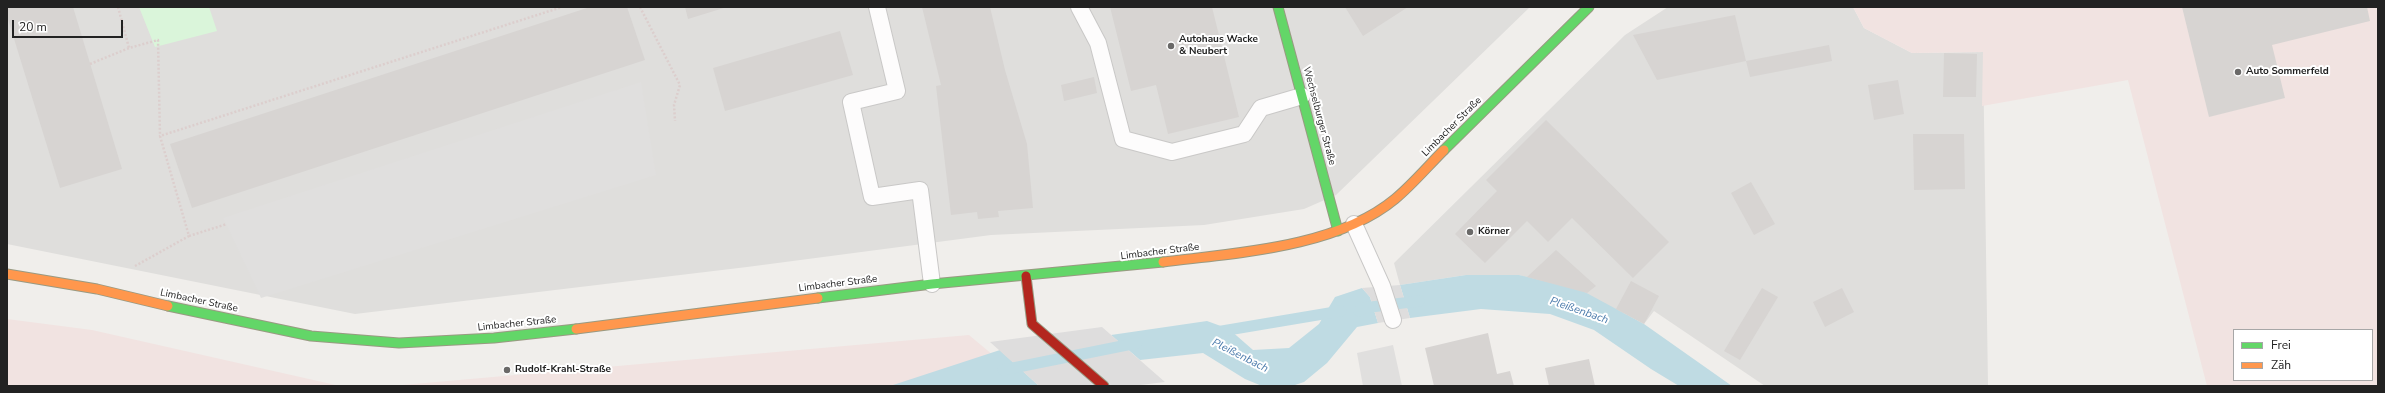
<!DOCTYPE html>
<html>
<head>
<meta charset="utf-8">
<style>
  body { margin:0 }
  #map { position:relative; width:2385px; height:393px; overflow:hidden; background:#f0eeeb; font-family:"Nunito Sans",sans-serif }
  canvas { display:block }
  .frame { position:absolute; inset:0; border:8px solid #222; pointer-events:none }
  .legend { position:absolute; left:2233px; top:329px; width:140px; height:52px; box-sizing:border-box; background:#fff; border:1px solid #a7a7a7; margin:0; padding:5px 7px; list-style:none; font-size:12px; color:#222 }
  .legend li { display:flex; align-items:center; gap:8px; height:20px }
  .legend b { width:20px; border:1px solid #a7a7a7 }
  .scale { position:absolute; left:12px; top:20px; width:111px; height:18px; box-sizing:border-box; border:2px solid #222; border-top:0; padding-left:5px; font-size:12px; line-height:14px; white-space:nowrap; color:#222; -webkit-text-stroke:3px #fff; paint-order:stroke }
</style>
</head>
<body>
<div id="map">
<canvas width="2385" height="393"></canvas>
<div class="frame"></div>
<ul class="legend">
<li><b style="height:5px;background:#63d668"></b>Frei</li>
<li><b style="height:5px;background:#ff974d"></b>Zäh</li>
</ul>
<div class="scale">20 m</div>
</div>
<script>
const ctx = document.querySelector('canvas').getContext('2d');
ctx.lineJoin = 'round';
function fillPath(path, color) {
  ctx.fillStyle = color;
  ctx.fill(path, 'evenodd');
}
function strokePath(path, color, width, dash) {
  ctx.strokeStyle = color;
  ctx.lineWidth = width;
  ctx.lineCap = dash ? 'butt' : 'round';
  ctx.setLineDash(dash || []);
  ctx.stroke(path);
}
function write(font, color, halo, rows, align = 'center') {
  ctx.font = font + ' "Nunito Sans",sans-serif';
  ctx.lineWidth = 4;
  ctx.setLineDash([]);
  ctx.textBaseline = 'middle';
  ctx.strokeStyle = halo;
  ctx.fillStyle = color;
  for (const [text, x, y, turn = 0] of rows) {
    ctx.save();
    ctx.translate(x, y);
    ctx.rotate((+turn || 0) * Math.PI / 180);
    ctx.textAlign = isNaN(turn) ? turn : align;
    if (halo) ctx.strokeText(text, 0, 0);
    ctx.fillText(text, 0, 0);
    ctx.restore();
  }
}
const residential = new Path2D(`
  M7 7H1530L1336 195 1304 209 1204 225 991 235 747 267 355 314 7 244Z
  M1668 7H1853L1864 28 1912 53 1983 52 1988 386H1765L1654 311 1644 324 1625 314 1519 275H1466L1400 285 1394 263 1625 35Z`);
const commercial = new Path2D(`
  M1853 7H2378V386H2207L2128 80 1982 106 1983 52 1912 53 1864 28ZM2234 330H2372V380H2234Z
  M7 319 92 330 340 386H7Z
  M969 335 1030 386H391Z`);
const park = new Path2D(`
  M139 7H209L217 31 155 47Z`);
const parking = new Path2D(`
  M641 82 656 175 261 298 223 218Z
  M1393 345 1402 386H1363L1357 353Z`);
const water = new Path2D(`
  M1466 275H1519L1581 290 1644 324 1732 386H1679L1651 369 1594 330 1550 314 1481 309 1410 318 1400 285Z
  M1362 288 1370 297 1378 323 1357 327 1327 363 1304 382 1292 386H1262L1245 379 1203 353 1140 360 1111 335 1207 321 1229 329 1253 350 1289 348 1319 324 1335 297Z
  M1000 350 1039 386H890Z`);
const pier = new Path2D(`
  M1400 285 1410 318 1378 323 1370 297 1362 288Z
  M1102 327 1165 382 1132 386H1039L990 342Z`);
const stream = new Path2D(`
  M1359 311 1363 308 1419 301
  M1216 332 1341 311
  M1003 370 1137 343`);
const building = new Path2D(`
  M7 7H73L122 169 60 188 7 16Z
  M590 7H627L645 60 192 208 170 144Z
  M685 7H727L688 19Z
  M922 7H990L1005 70 1027 144 1033 208 998 211 999 217 978 219 977 212 951 215 936 86 941 85Z
  M1110 7H1212L1239 117 1168 134 1156 85 1131 91Z
  M1345 7H1408L1363 36Z
  M2182 7H2367L2370 21 2272 45 2285 98 2209 117Z
  M1735 15 1746 61 1829 45 1832 61 1750 77 1746 61 1657 80 1633 35Z
  M840 31 853 75 725 111 713 68Z
  M1944 53 1977 54 1976 97H1943Z
  M1094 77 1097 93 1064 101 1061 85Z
  M1898 80 1904 114 1874 120 1868 85Z
  M1546 120 1669 242 1633 278 1572 218 1548 242 1527 221 1485 263 1455 234 1497 191 1486 180Z
  M1913 134H1964L1965 189 1914 190Z
  M1751 182 1775 224 1754 235 1731 193Z
  M1556 250 1596 286 1587 293 1527 277Z
  M1631 281 1659 296 1644 324 1616 309Z
  M1762 288 1778 297 1740 360 1724 351Z
  M1842 288 1854 312 1825 327 1813 302Z
  M1488 333 1497 374 1510 371 1514 386H1434L1425 348Z
  M1589 359 1595 386H1549L1545 368Z`);
const path = new Path2D(`
  M118 7 129 48
  M640 7 680 85 674 105 675 121
  M90 64 129 48 158 40 160 136
  M189 236 227 224
  M135 266 189 236 160 136 562 7`);
const lane = new Path2D(`
  M877 7 897 91 851 102 872 197 920 190 932 284
  M1079 7 1098 43 1123 139 1172 152 1244 134 1261 108 1302 96
  M1354 224 1382 286 1393 320`);
const fast = new Path2D(`
  M1278 7 1338 231
  M1444 150 1589 7
  M818 298 932 284 1163 262
  M168 306 311 336 399 343 494 338 576 329`);
const slow = new Path2D(`
  M1163 262C1235 253 1336 248 1395 199 1412 185 1428 166 1444 150
  M7 274 97 289 168 306
  M576 329 818 298`);
const jam = new Path2D(`
  M1026 276 1032 324 1104 386`);
const markers = [
  [1171,46,4,"#6a6968"],
  [2238,72,4,"#6a6968"],
  [1470,232,4,"#6a6968"],
  [507,370,4,"#6a6968"]
];
const poiNames = [
  ["Autohaus Wacke",1179,40],
  ["& Neubert",1179,52],
  ["Auto Sommerfeld",2246,72],
  ["Körner",1478,232],
  ["Rudolf-Krahl-Straße",515,370]
];
const streetNames = [
  ["Wechselburger Straße",1319,116,75],
  ["Limbacher Straße",1452,127,-45],
  ["Limbacher Straße",1160,252,-7],
  ["Limbacher Straße",838,284,-7],
  ["Limbacher Straße",199,301,12],
  ["Limbacher Straße",517,324,-6]
];
const waterNames = [
  ["Pleißenbach",1579,311,19],
  ["Pleißenbach",1240,356,27]
];
fillPath(residential, '#dfdedc');
fillPath(commercial, '#f1e3e1');
fillPath(park, '#daf5da');
fillPath(parking, '#e0dfde');
fillPath(water, '#bfdbe3');
fillPath(pier, '#dedddd');
strokePath(stream, '#bfdbe3', 11);
fillPath(building, '#d7d4d2');
strokePath(lane, '#c9c8c7', 18);
strokePath(fast, '#999a82', 11);
strokePath(slow, '#999a82', 11);
strokePath(jam, '#999a82', 11);
strokePath(path, '#dccecd', 2.5, [2, 2]);
strokePath(lane, '#fdfcfc', 16);
strokePath(fast, '#63d668', 9);
strokePath(slow, '#ff974d', 9);
strokePath(jam, '#b3261e', 9);
for (const [x, y, r, color] of markers) {
  const dot = new Path2D();
  dot.arc(x, y, r, 0, 2 * Math.PI);
  ctx.fillStyle = color;
  ctx.fill(dot);
  strokePath(dot, '#fff', 1.5);
}
write('bold 10px', '#222', '#fff', poiNames, 'left');
write('10px', '#222', '#fff', streetNames);
write('italic 11px', '#4a7aab', '#fff', waterNames);
</script>
</body>
</html>
